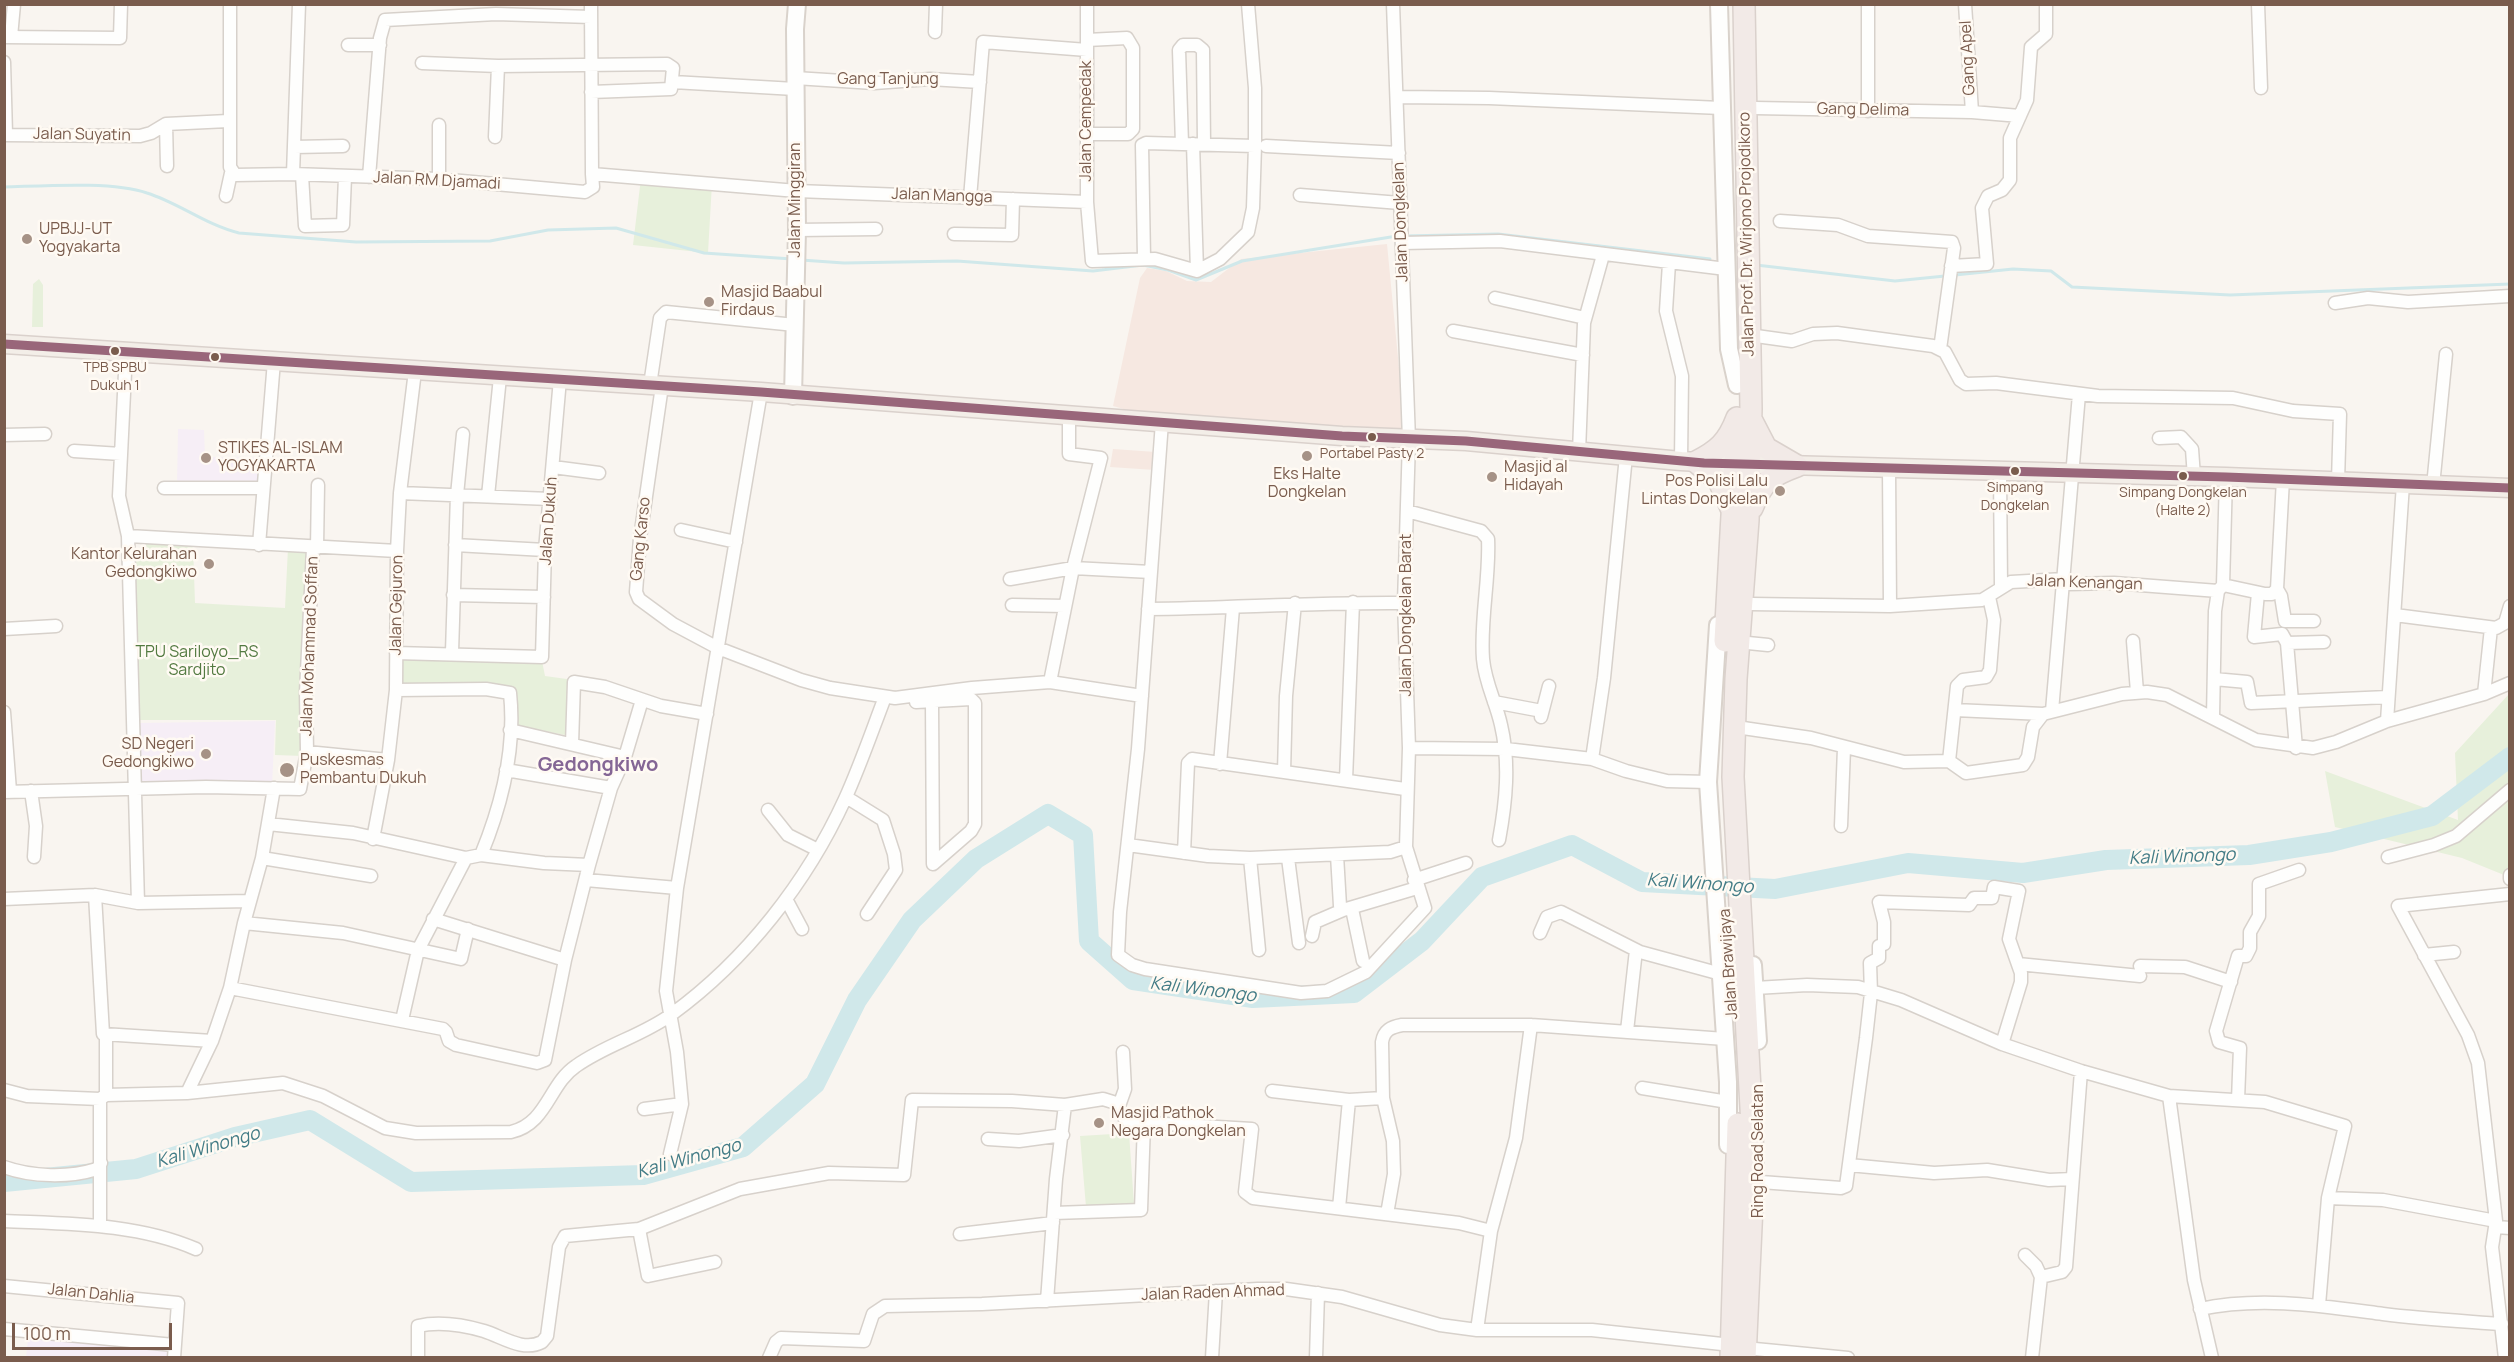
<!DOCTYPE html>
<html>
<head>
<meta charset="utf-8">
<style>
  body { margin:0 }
  #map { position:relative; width:2514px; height:1362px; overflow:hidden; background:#f9f5f0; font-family:Manrope,sans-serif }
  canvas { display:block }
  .frame { position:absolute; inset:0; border:6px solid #7a5c4d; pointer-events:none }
  .scale { position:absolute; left:12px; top:1323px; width:160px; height:27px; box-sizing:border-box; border:3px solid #7a5c4d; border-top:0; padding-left:8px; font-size:18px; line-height:21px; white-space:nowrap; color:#7a5c4d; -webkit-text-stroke:4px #fffaf3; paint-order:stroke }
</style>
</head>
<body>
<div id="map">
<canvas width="2514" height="1362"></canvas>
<div class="frame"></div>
<div class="scale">100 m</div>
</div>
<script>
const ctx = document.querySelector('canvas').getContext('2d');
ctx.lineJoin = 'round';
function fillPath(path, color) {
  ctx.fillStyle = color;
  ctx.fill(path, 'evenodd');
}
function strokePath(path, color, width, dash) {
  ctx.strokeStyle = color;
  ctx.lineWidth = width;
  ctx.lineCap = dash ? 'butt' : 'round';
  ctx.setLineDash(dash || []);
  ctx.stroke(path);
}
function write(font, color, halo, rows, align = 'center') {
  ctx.font = font + ' Manrope,sans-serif';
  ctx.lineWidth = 5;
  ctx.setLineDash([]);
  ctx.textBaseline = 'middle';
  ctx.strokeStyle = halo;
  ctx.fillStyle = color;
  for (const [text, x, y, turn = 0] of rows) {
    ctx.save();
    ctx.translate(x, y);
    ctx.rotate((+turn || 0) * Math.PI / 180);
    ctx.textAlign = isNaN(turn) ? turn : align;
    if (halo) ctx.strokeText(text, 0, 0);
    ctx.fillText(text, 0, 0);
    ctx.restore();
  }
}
const commercial = new Path2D(`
  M1387 244 1405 430 1145 415 1113 406 1140 278 1147 268 1166 271 1187 281 1211 282 1241 259Z
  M1113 449 1156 452 1155 470 1110 467Z`);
const education = new Path2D(`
  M178 429 204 430 205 457 264 458 262 487 177 486Z
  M275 721 272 786H140L137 723Z
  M28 1339 171 1348V1357L26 1358Z`);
const green = new Path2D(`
  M641 178 712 183 708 253 633 245Z
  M39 279 43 285V327H32L33 284Z
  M146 544 193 545 195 603 285 608 288 548 310 549 303 756 275 755 276 720H136L134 560 146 559Z
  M401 654 542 661 545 676 574 680 570 736 510 724 511 693 402 684Z
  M2509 694V877L2462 858 2335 827 2325 771 2458 820 2455 753Z
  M1129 1133 1134 1204 1086 1207 1080 1136Z`);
const stream = new Path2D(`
  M4 187C43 186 112 181 147 193 179 203 206 225 239 233L356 242 490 241 548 230 616 228 704 253 792 259
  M1404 236 1498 234 1710 259
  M801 260 844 263 957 261 1093 271 1143 265 1168 270 1196 280 1242 261 1397 236
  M1756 265 1895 281 1945 276
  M1955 275 2013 269 2051 271 2072 287 2230 295 2510 284`);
const river = new Path2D(`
  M4 1182 136 1169 235 1137 310 1120 411 1182 643 1175 743 1147 815 1084 857 1000 912 920 976 859 1048 814 1083 835 1089 941 1133 980 1253 998 1354 993 1422 941 1482 877 1572 845 1642 882 1775 889 1908 863 2023 873 2106 860 2249 855 2331 842 2432 816 2510 757`);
const street = new Path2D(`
  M230 4V167L235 175 293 174 439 179 585 192 593 187 592 174 797 191 1087 202
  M591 4 592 174
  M1087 4V202L1092 261 1155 259 1197 271 1220 259 1248 232 1253 208 1255 146V88L1248 4
  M1965 4 1972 112
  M2258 4 2261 88
  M935 32 936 4
  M4 37 120 38 121 4
  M11 37 14 4
  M1087 40 1127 38 1133 48V129L1128 134H1088
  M348 45H380
  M4 62 6 134
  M422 63 498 66
  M795 78 874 83 930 79 980 82
  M673 82 795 89
  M1398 97 1489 98 1721 108
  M1755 108 1972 112 2020 116
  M1868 111V4
  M166 124 167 166
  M4 135 140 136 151 133 166 124 228 121
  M495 137 498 66 667 64 673 68 671 89 591 92
  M1182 144 1179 50 1183 45H1197L1203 50 1204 144
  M1193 144 1197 271
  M1266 146 1399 153
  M294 147 343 146
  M293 174 299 4
  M302 175 305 226 343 225 345 177
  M369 177 380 38 385 20 496 14 591 17
  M439 179V125
  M1300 195 1400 203
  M226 196 231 173
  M970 198 983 42 1087 50
  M1780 221 1838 225 1868 236 1952 242 1954 248 1940 349
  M797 230 876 229
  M954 234 1012 235 1013 199
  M1402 243 1500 241 1726 269
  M1144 258 1142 145 1146 143 1255 146
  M1669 263 1666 311 1682 376 1681 461
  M1951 266 1987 264 1982 208 1988 196 2002 190 2010 180V138L2027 100 2031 47 2046 34V4
  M1495 298 1585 318
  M2335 303 2368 298 2408 302 2510 296
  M1453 331 1583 355
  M1749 335 1792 341 1813 334 1837 333 1933 346 1945 352 1960 380 1966 384 1996 383 2098 396 2233 398 2293 411 2340 414 2338 481
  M126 352 119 496 128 536 138 903
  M650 385 660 318 666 312 795 325
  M662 386 640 538 636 592 639 599 673 624 718 648 801 680 830 688 895 698 972 688 1050 682 1142 696
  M1162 422 1138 749 1120 912 1118 955 1132 965 1145 969 1301 993 1327 991 1366 972 1425 908 1406 847
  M4 435 45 434
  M2159 438 2181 437 2192 449 2194 477
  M74 451 121 454
  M1579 452 1584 323 1603 255
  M553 467 599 473
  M1889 468 1890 606
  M2000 472 2001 586
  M2283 479 2277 589 2281 596 2285 621H2314
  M2433 486 2446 354
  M164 488H263
  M400 493 550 499
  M488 496 500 377
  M1407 511 1481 531 1488 539C1490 578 1480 619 1483 659 1485 683 1496 702 1501 725 1510 763 1506 802 1499 840
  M681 530 736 542
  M128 536 397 551
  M259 545 274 361
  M455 545 545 550
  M317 548 318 485
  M1010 579 1073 568 1151 572
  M2223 585 2226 477
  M2258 593 2254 637 2282 634 2287 643 2296 748
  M453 595 544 597
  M1751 604 1890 606 1982 600 2011 582 2064 579 2068 584 2114 583 2218 591 2223 585 2265 594H2272L2277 589
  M1012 605 1065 606
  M1148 609C1234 608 1319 602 1404 603
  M2395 615 2496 628 2505 623 2510 606
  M4 629 56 626
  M2133 641 2137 692
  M1748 643 1768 645
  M2287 643 2324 642
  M452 652 457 495 463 434
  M396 653 542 657 545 550 560 379
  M2214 679 2247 682 2251 703 2388 697
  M1050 682 1073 568 1101 458 1069 454V417
  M396 690 486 689 510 693C516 749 502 804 481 855
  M2484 694 2510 683
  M916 702 971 699 975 703V824L971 831 933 864 932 702
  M1494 702 1542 711
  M1955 710 2043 714
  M2052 711 2079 394
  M4 712 10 791
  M1541 717 1549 686
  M2213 717 2215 611 2218 591
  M2387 721 2403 484
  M1743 728 1811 738 1904 762 1949 761 1966 773 2023 765 2028 757 2033 727 2043 714 2122 694 2147 692 2167 695 2256 740 2313 748 2336 742 2387 721 2484 694 2491 628
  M572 744 574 682 605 687 661 706 707 714
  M1409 748 1506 749 1592 759 1626 771 1667 781 1708 782
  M307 752 388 760
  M625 757 642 700
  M1592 759 1604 678 1626 456
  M1949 761 1957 686 1963 680 1986 677 1990 670 1994 620 1989 597
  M1220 764 1233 608
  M506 770 611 788
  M1284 772 1286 696 1295 603
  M1346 780 1353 602
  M31 791 36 826 34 857
  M4 792 206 787 300 789 307 752 306 692 313 548
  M846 797 883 820 894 854 896 870 867 914
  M768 810 788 835 818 850
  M268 824 353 833 466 858 481 855 544 863 589 865
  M1841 826 1844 748
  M373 839 388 760 396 690 397 551 400 493 415 371
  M1128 845 1208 856 1250 858 1390 852 1406 847 1409 748 1404 603 1409 440 1393 4
  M1184 853 1188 763 1192 759 1405 789
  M1337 855 1340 906 1343 910 1417 888
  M2388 857 2434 845 2456 836 2510 790
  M262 858 371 876
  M1250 858 1259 950
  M1288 858 1299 943
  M2510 875V879
  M586 880 677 888
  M1414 880 1466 863
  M95 895 103 1034 212 1041
  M4 899 95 895 138 903 250 901
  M786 899 802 929
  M1352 909 1363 961
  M433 919 565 960
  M244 923 343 933 461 959 468 929
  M1540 933 1547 917 1561 912 1640 952 1721 974
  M1312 936 1315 922 1343 910
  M2424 955 2454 952
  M2018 964 2140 976
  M2140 966 2185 967 2231 982
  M230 988 443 1029 446 1032 449 1041 456 1045 537 1063 545 1060 565 960 589 865 611 788 625 757 510 730
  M1755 988 1807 985 1858 987 1901 1000 2002 1044 2081 1071 2169 1096 2194 1280 2212 1358
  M402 1020 418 950 466 858
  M1627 1031 1636 950
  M1642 1088 1728 1102
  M4 1090 27 1096 100 1099 106 1095 187 1093 283 1083 323 1096 385 1128 416 1133 511 1132C547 1124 549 1084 576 1066 607 1044 642 1036 672 1014 746 960 807 882 845 799 860 766 872 731 885 697
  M1272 1091 1349 1100 1383 1098
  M187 1093 212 1041 230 988 244 923 262 858 274 788
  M106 1095V1036
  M2169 1096 2265 1102 2345 1126 2328 1198 2319 1305
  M100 1099V1226
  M2238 1100 2240 1048 2219 1042 2216 1031 2238 956H2246L2250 948V932L2259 916V884L2299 870
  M1119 1106 1125 1089 1123 1052
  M644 1109 682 1104
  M988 1139 1019 1141 1063 1135
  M670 1154 682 1104 677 1052 666 991 677 888 761 392
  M1849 1165 1934 1173 1987 1170 2049 1180 2072 1179
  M4 1167C32 1177 69 1178 97 1169L101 1163
  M1761 1182 1841 1188 1846 1186 1866 1038 1871 993 1870 963 1879 958V946L1884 944V922L1879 902 1969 905 1974 898H1992L1994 887 2019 891 2009 939 2021 973V982L2002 1044
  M2328 1198 2383 1200 2496 1221
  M1339 1208 1349 1100
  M1054 1213 1141 1210 1144 1123
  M1387 1214 1394 1174 1393 1141 1383 1098 1382 1042C1384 1030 1391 1027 1402 1025H1531L1725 1039
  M4 1221C68 1224 136 1223 196 1249
  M2496 1227 2510 1228
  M639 1229 648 1276 715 1262
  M960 1234 1053 1223
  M2025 1255 2036 1266 2041 1277 2032 1358
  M2041 1277 2062 1272 2066 1267 2081 1071
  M4 1286 178 1303 174 1358
  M1047 1301 1056 1179 1065 1105
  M2200 1309C2261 1296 2322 1306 2383 1314 2422 1319 2462 1321 2502 1324
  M4 1329 174 1345
  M1477 1330 1491 1231 1516 1138 1531 1025
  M1755 1349 1848 1358
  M418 1358V1326C440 1321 463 1325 484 1331 503 1337 523 1352 542 1342L547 1336 559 1247 565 1236 639 1229 740 1189 829 1173 904 1175 912 1100 1012 1101 1065 1105 1103 1099 1116 1103 1125 1119 1131 1122 1252 1129 1245 1192 1253 1198 1459 1223 1491 1231
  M769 1358 776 1342 781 1338 864 1341 873 1314 885 1306 982 1304 1258 1289H1286L1342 1297 1440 1325 1477 1330H1592L1722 1344
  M1212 1358 1216 1291
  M1316 1358 1318 1293
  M2505 1358 2492 1247 2496 1221 2478 1063 2468 1035 2398 906 2510 894`);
const secondary = new Path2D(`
  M1719 4 1729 349 1737 385
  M793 396 797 230 795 29 797 4
  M1718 625 1708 782 1728 1082V1145
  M1753 965 1758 1041`);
const primary = new Path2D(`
  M4 344 761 392 1342 436 1466 441 1681 461 1735 464
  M1750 464 2226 477 2510 488`);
const highway = new Path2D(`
  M1744 4 1751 409 1748 520 1736 679 1733 777 1752 1126 1753 1183 1745 1358
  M1752 421 1766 448 1797 466
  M1696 462 1719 481 1731 508
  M1696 462C1718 451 1728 442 1737 418
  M1752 508C1763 481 1770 476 1797 466
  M1725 641 1736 444
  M1731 1358 1738 1124`);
const bus1 = new Path2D(`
  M4 344 761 392 1342 436 1466 441 1704 463 2226 477 2510 488`);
const markers = [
  [27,239,6,"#a69286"],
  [709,302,6,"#a69286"],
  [115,351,5,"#7a5c4d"],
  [215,357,5,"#7a5c4d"],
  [1372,437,5,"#7a5c4d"],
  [1307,456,6,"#a69286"],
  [206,458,6,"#a69286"],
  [2015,471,5,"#7a5c4d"],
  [2183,476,5,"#7a5c4d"],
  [1492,477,6,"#a69286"],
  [1780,491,6,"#a69286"],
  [209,564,6,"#a69286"],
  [206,754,6,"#a69286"],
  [287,770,8,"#a69286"],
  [1099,1123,6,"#a69286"]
];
const busNames = [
  ["TPB SPBU",115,368],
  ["Dukuh 1",115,386],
  ["Portabel Pasty 2",1372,454],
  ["Simpang",2015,488],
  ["Dongkelan",2015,506],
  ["Simpang Dongkelan",2183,493],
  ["(Halte 2)",2183,511]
];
const streetNames = [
  ["Gang Apel",1968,58,-93],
  ["Gang Tanjung",888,80],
  ["Gang Delima",1863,110,1],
  ["Jalan Cempedak",1087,121,-90],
  ["Jalan Suyatin",82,135,1],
  ["Jalan RM Djamadi",437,181,3],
  ["Jalan Mangga",942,196,2],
  ["Jalan Minggiran",796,200,-90],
  ["Jalan Dongkelan",1401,222,-92],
  ["Jalan Prof. Dr. Wirjono Projodikoro",1747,234,-91],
  ["Jalan Dukuh",549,521,-86],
  ["Gang Karso",641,539,-84],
  ["Jalan Kenangan",2085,583,2],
  ["Jalan Gejuron",397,605,-89],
  ["Jalan Dongkelan Barat",1407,615,-90],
  ["Jalan Mohammad Soffan",310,646,-88],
  ["Jalan Brawijaya",1729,964,-94],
  ["Ring Road Selatan",1759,1151,-90],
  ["Jalan Raden Ahmad",1213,1293,-2],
  ["Jalan Dahlia",91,1294,6]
];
const poiNames = [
  ["UPBJJ-UT",39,230],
  ["Yogyakarta",39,248],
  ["Masjid Baabul",721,293],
  ["Firdaus",721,311],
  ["STIKES AL-ISLAM",218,449],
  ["YOGYAKARTA",218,467],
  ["Masjid al",1504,468],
  ["Hidayah",1504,486],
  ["Eks Halte",1307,475,"center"],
  ["Dongkelan",1307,493,"center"],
  ["Pos Polisi Lalu",1768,482,"right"],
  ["Lintas Dongkelan",1768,500,"right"],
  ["Kantor Kelurahan",197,555,"right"],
  ["Gedongkiwo",197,573,"right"],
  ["SD Negeri",194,745,"right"],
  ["Gedongkiwo",194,763,"right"],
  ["Puskesmas",300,761],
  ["Pembantu Dukuh",300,779],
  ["Masjid Pathok",1111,1114],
  ["Negara Dongkelan",1111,1132]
];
const parkNames = [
  ["TPU Sariloyo_RS",197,653],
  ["Sardjito",197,671]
];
const waterNames = [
  ["Kali Winongo",2182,857,-2],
  ["Kali Winongo",1700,884,4],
  ["Kali Winongo",1203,990,7],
  ["Kali Winongo",208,1148,-16],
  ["Kali Winongo",689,1159,-15]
];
const quarterNames = [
  ["Gedongkiwo",598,765]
];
fillPath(commercial, '#f6e8e1');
fillPath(education, '#f6eef6');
fillPath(green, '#e7f0db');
strokePath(stream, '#d0e8ea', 3);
strokePath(river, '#d0e8ea', 20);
strokePath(street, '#d7d1cb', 15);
strokePath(secondary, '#d9d2cb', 20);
strokePath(primary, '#dad1cc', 21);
strokePath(highway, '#dad1cc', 24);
strokePath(street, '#fefefd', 12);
strokePath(secondary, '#fefefd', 16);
strokePath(primary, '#f3eee8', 18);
strokePath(highway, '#f2eae7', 21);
strokePath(bus1, '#99667a', 9);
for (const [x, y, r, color] of markers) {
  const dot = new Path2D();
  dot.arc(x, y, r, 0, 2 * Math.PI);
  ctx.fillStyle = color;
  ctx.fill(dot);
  strokePath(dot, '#fffaf3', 2);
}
write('14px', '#7a5c4d', '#fffaf3', busNames);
write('16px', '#7a5c4d', '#fffaf3', streetNames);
write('16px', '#7a5c4d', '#fffaf3', poiNames, 'left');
write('16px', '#537a41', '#fffaf3', parkNames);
write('italic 18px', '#437c86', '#fffaf3', waterNames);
write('bold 20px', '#846695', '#fffaf3', quarterNames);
</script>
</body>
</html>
